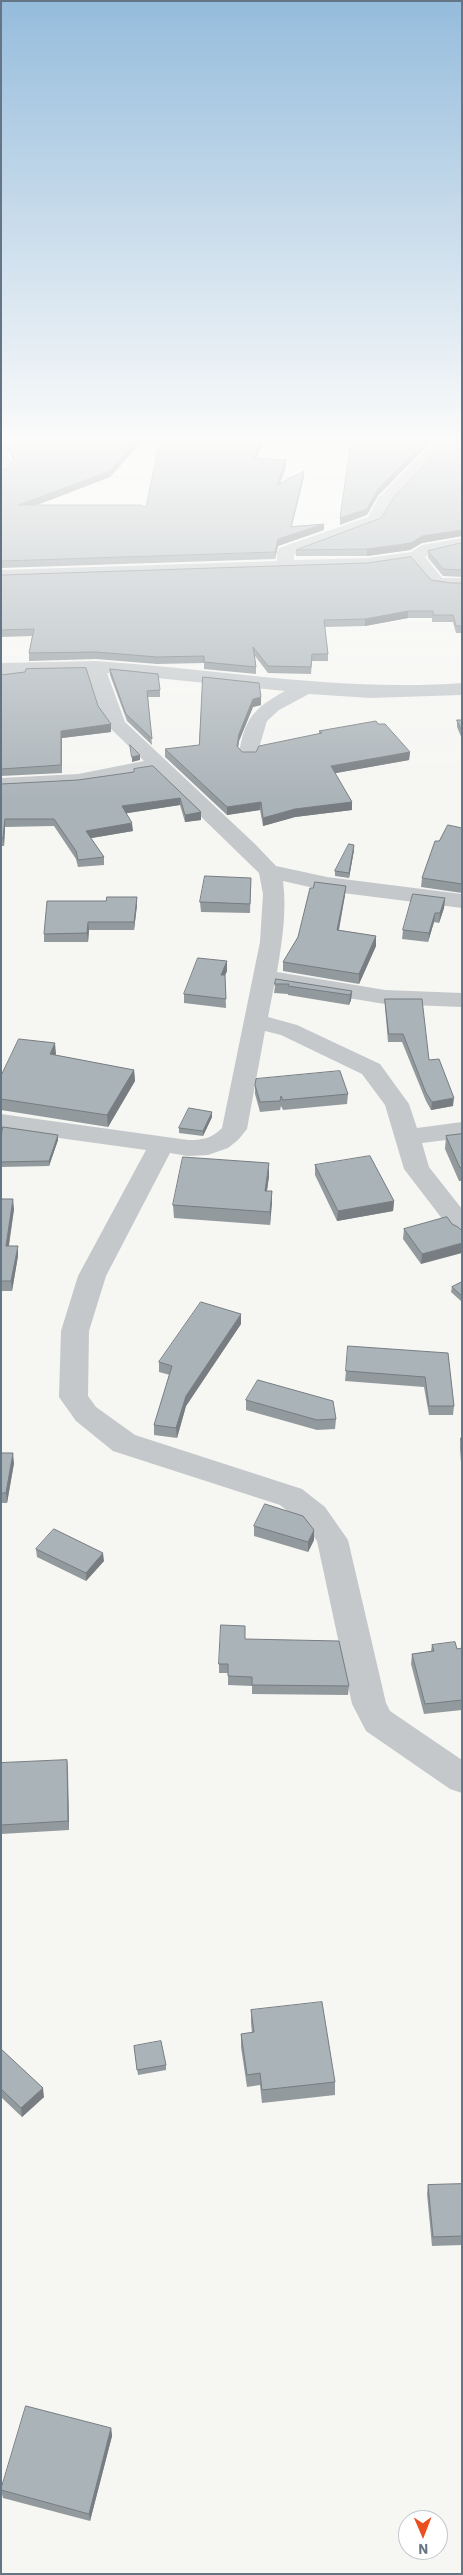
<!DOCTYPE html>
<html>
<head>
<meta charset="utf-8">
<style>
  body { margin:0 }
  #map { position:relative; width:463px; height:2575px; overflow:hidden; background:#f6f6f3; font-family:"IBM Plex Sans",sans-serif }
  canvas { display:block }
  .frame { position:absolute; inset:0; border:2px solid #647685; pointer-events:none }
  .north { position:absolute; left:398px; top:2510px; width:50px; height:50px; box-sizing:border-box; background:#fff; border:1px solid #c1c8ce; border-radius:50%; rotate:179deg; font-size:14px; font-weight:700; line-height:20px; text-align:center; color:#647685 }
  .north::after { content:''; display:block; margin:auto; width:18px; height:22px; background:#ea4f1f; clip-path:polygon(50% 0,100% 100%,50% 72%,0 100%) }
</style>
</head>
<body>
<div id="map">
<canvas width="463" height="2575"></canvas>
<div class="frame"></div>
<div class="north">N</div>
</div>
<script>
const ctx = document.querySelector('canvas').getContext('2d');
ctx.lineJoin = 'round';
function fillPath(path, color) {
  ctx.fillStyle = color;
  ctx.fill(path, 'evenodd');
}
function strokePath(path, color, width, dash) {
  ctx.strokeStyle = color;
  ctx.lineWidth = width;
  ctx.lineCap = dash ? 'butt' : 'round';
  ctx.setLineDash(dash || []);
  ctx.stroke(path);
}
const minor = new Path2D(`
  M436 440H452L392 502 380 523 294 555V560L367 558 411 552 422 545 462 538V548L433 553 425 557 442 578H462V588C428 590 431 587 411 562L367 568 1 580V570L277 561V552L279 548 368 517 379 497Z
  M1 449 6 451 13 464 7 473 1 475Z
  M96 661C218 669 339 692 462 683V695L370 698 309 694 279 710 267 721 256 758H242L239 754C244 719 254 708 285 691L107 673 125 722 255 844 276 866 327 877 462 894V908L327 891 283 881C287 911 282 942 277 972L385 990 462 993V1007L385 1004 274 986 268 1017 297 1025 380 1064 409 1104 417 1128 462 1122V1138L422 1143 429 1167 462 1209V1236L453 1233 404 1169 385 1105 362 1074 281 1035 265 1031 247 1129 238 1140 228 1148 208 1155 188 1156 170 1153 106 1276 89 1331 88 1396 96 1407 135 1435 302 1489 325 1507 348 1540 386 1703 390 1711 462 1760V1793L450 1789 366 1731 352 1704 317 1541 304 1524 280 1505 113 1451 76 1421 59 1397 61 1331 78 1276 146 1150 1 1130V1114L188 1140C202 1140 211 1139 222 1128L260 942 263 894 259 873 154 771 78 786 1 790V778L78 774 144 761 107 725 100 712 88 673 1 675V663Z`);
const wall = new Path2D(`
  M1 440H143L110 477 36 505 146 507 265 440 256 458 286 460V467L280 483 304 477 292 526 324 524V530L278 546 275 559 1 568V470L8 468 13 461 8 450 1 448Z
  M462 440V536L422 543 410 550 367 556H296V550L381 518Z
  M462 543V577L443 576 428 558V551Z
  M1 575 431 580 451 583H462V633H456L453 622H432V618H408L365 626 325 627 328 654V661H312L311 674 268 673 255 656 256 667V674L204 669V663L157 664 96 659 29 661V653L32 636 1 637Z
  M110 669 160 690V697H148L152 745 127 721 110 675Z
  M1 675 98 706 111 724V732L62 738V773L1 776Z
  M203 677 261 705 253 707 239 741 238 747 242 752H256L319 734V731L378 724 410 752 409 760 335 773 352 802V810L295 817 263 826 260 810 227 815 165 757V749L199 745Z
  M457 720H462V739L457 727Z
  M153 766 201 820 185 822 180 805 126 813 133 831 91 838 104 857V865L78 867 76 859 54 826 5 827 4 846H1V784L78 780 134 772Z
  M462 828V893L421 887 422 878 439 841Z
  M354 850 349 878 335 876V871Z
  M251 878 250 913 201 912 200 902Z
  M346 886 345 895 339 930 376 936V946L359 984 283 971V962Z
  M445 898 444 908 439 923 434 922 428 942 402 939 403 930Z
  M137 905 134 930H89L88 942H44V934Z
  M227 961V971L225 975 226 1008 184 1003V994Z
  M276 979 352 991 351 1000 349 1005 288 995V994L274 993Z
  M385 999 429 1060 453 1106 431 1110 426 1101 402 1042H388L385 1007Z
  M55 1055 134 1070 135 1081 108 1127 1 1110V1076Z
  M255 1085 348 1094 347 1104 283 1110 281 1106 280 1110 260 1112 255 1094Z
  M212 1117 203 1136 179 1133V1128Z
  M462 1134V1181H459L445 1149 446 1136Z
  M58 1135V1140L49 1166 1 1167V1139Z
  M315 1165 394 1201 393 1211 337 1221 315 1175Z
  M269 1176 267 1191H272L270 1225 174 1218 173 1205Z
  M1 1199 14 1209 9 1246 18 1256 12 1291H1Z
  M447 1217 421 1264 403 1239 404 1229Z
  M462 1282V1302L451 1292 452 1287Z
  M241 1324 186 1406 177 1438 154 1435V1425L170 1375 159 1372V1362Z
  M448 1353 454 1406 453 1415H429L424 1387 345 1381 346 1371Z
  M246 1400 336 1419 335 1429 317 1430 246 1410Z
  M461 1438H462V1477L460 1448Z
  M1 1453 14 1463 7 1503H1Z
  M254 1526 314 1540 308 1552 254 1536Z
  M36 1549 104 1561 86 1581 37 1557Z
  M245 1639 349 1686 348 1695 252 1694V1686L228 1685V1673H219V1664Z
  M432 1645 457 1649 462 1648V1710L424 1714 411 1664 412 1654 431 1651Z
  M67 1760 69 1830 1 1834V1763Z
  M251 2010 335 2082V2095L262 2103 260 2085 247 2087 241 2047V2034L252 2033 251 2023Z
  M134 2046 166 2065V2070L138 2075Z
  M1 2049 44 2097 22 2117 1 2097Z
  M462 2184V2245L432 2246 427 2194 428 2185Z
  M111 2428 112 2436 90 2521 3 2498 1 2490Z`);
const shadedWall = new Path2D(`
  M137 440H143L110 477 19 512 18 505Z
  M262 440H265L253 465V458Z
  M427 440H433L378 496 367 515 340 525V518L378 489Z
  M286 460V467L277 491V485Z
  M304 471V477L290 533 291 527Z
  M324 524V530L278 546 275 559V552L278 539Z
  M462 530V536L422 543 410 550 367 556V549L422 536Z
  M408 611V618L365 626V619Z
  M261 697V705L253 707 239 741 237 754V746L239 734 253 699Z
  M111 724V732L62 738V773L61 731Z
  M410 752 409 760 331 774V766Z
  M140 755V760L132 762V757Z
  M180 798V805L122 814V806Z
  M261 802 260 810 227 815V807Z
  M352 802V810L295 817 263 826V818L295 809Z
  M201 812V820L185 822V815Z
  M5 819V827L4 846 3 838Z
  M132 823 133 831 86 839V831Z
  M354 845V850L349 878V873Z
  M346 886 345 895 337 939V930Z
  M137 897V905L134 930V922Z
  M445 898 444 908 439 923 440 913Z
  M435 913 434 922 428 942 429 933Z
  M88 922 89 930 88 942 87 933Z
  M376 936V946L359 984V974Z
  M227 961V971L221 985V975Z
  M352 991 351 1000 349 1005 350 995Z
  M55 1043 56 1054 51 1065 50 1054Z
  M134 1070 135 1081 108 1127 107 1115Z
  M454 1098 453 1106 431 1110 432 1102Z
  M212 1112V1117L203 1136V1131Z
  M58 1135V1140L49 1166V1161Z
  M269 1163V1176L265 1204V1191Z
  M272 1191V1204L270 1225V1212Z
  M13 1199 14 1209 7 1256 6 1246Z
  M394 1201 393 1211 337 1221 338 1211Z
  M462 1243V1253L421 1264 422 1254Z
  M18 1246V1256L12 1291 11 1281Z
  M241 1314V1324L186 1406 177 1438 176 1428 186 1396Z
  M13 1453 14 1463 7 1503 6 1493Z
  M314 1530V1540L308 1552V1542Z
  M103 1553 104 1561 86 1581V1573Z
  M67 1760 68 1768 69 1830 68 1821Z
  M43 2088 44 2097 22 2117 21 2108Z
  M111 2428 112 2436 90 2521 89 2514Z`);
const building = new Path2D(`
  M1 440H137L110 471 18 505H140L146 507 160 440H262L253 458 286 460 277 485 304 471 291 527 324 524 278 539 275 552 1 561V470L8 468 14 459 7 444Z
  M364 440H427L378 489 367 509 340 518 350 447Z
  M449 440H462V530L422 536 411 543 367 549 296 550 381 518 394 497Z
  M462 543V570L443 569 428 551Z
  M411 557 431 580 451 583H462V626H456L453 615H433V611H408L365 619 324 620 328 654H312L311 667 268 666 253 647 256 667 204 662V656L157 657 96 652 29 653 34 629 1 630V575L367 563Z
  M86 668 98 706 111 724 61 731V765L1 769V675L25 672 26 669Z
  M110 669 158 674 160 690 147 691 152 739 126 714Z
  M203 677 259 683 261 697 253 699 239 734 237 746 242 752H256L259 746 322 733 319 731 376 721 378 724H385L410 752 331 766 352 802 295 809 263 818 261 802 227 807 165 749 199 745Z
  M457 720H462V731Z
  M130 745 140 755 132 757Z
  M153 766 201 812 185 815 180 798 122 806 132 823 86 831 104 857 78 860 76 851 54 819H5L3 838H1V784L78 780 134 772V769Z
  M448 825 462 828V884L422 878 435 841H439Z
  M349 844 354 845 349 873 335 871Z
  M205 876 251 878 250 904 200 902Z
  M315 882 346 886 337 930 376 936 359 974 283 962 298 937 310 888H313Z
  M413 894 445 898 440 913H435L429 933 403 930Z
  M107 897H137L134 922H88L87 933 44 934 47 901H106Z
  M198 958 227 961 221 975H225L226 999 184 994Z
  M276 979 352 991 350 995 288 986 289 984H275Z
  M385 999H422L429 1060 439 1059 454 1098 432 1102 426 1093 403 1034H389Z
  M19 1039 55 1043 50 1054 134 1070 107 1115 1 1099V1076Z
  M340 1071 348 1094 283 1100 281 1096 280 1101 260 1102 255 1085 256 1079Z
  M189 1108 212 1112 203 1131 179 1128Z
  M3 1127 58 1135 49 1161 1 1162V1139Z
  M462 1134V1167L460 1168 446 1136Z
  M370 1156 394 1201 338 1211 315 1165Z
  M183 1157 269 1163 265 1191H272L270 1212 173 1205Z
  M1 1199H13L6 1246H18L11 1281H1Z
  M447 1217 452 1224 458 1227 462 1231V1243L422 1254 404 1229Z
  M462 1282V1296L452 1287Z
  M201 1302 241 1314 186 1396 176 1428 154 1425 172 1366 159 1362Z
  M348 1346 448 1353 454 1406H429L425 1377 346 1371Z
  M258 1380 333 1401 336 1419 317 1420 246 1400Z
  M461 1438H462V1457Z
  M1 1453H13L6 1493H1Z
  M265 1504 303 1516 314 1530 308 1542 254 1526Z
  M54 1529 103 1553 86 1573 36 1549Z
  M221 1625 245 1626V1639L339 1641 349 1686 252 1685V1677L228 1676V1664H219Z
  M455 1642 457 1649 462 1648V1700L425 1704 412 1654 434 1651 432 1645Z
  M67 1760 68 1821 1 1825V1763Z
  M322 2002 335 2082 262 2090 260 2073 247 2075 241 2034 254 2032 251 2010Z
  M161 2041 166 2065 137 2070 134 2046Z
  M1 2049 43 2088 21 2108 1 2089Z
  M462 2184V2236L433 2237 428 2185Z
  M26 2406 111 2428 89 2514 1 2490Z`);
fillPath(minor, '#c4c8cb');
fillPath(wall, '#929a9e');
fillPath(shadedWall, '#777d81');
fillPath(building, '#aab3b8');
strokePath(building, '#777d81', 1);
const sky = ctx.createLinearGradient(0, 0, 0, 801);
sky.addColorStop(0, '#95bcdc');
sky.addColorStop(0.55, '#fbfbfa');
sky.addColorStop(1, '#fbfbfa00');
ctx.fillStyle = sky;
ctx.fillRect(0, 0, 463, 801);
</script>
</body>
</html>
